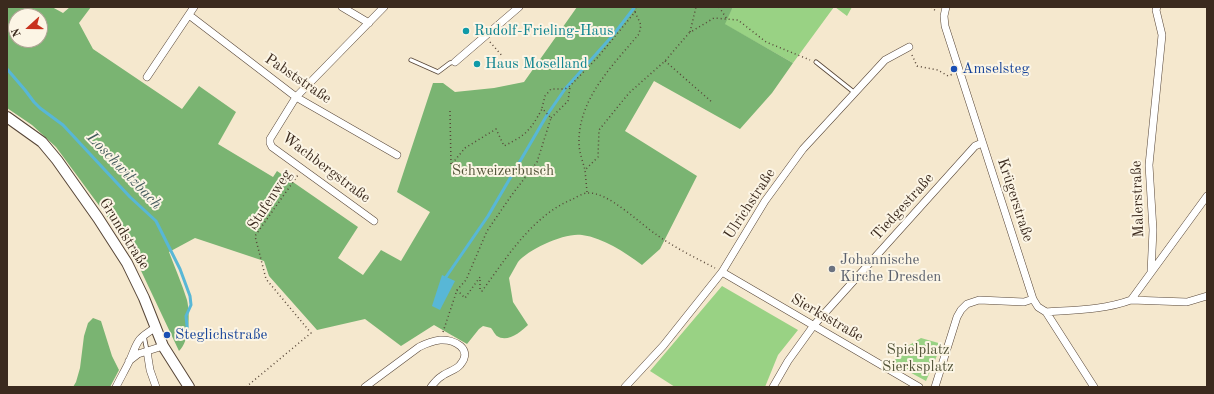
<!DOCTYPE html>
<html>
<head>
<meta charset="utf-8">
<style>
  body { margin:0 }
  #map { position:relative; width:1214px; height:394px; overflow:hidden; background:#f5e8ce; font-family:"Old Standard TT",serif }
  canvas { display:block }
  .frame { position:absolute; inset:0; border:8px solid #3b2a1e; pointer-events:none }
  .north { position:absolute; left:8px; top:8px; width:40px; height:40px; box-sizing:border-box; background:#fcf5e5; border:1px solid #afa495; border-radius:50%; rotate:249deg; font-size:11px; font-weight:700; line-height:16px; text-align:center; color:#3b2a1e }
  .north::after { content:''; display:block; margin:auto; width:14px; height:18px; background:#c8321e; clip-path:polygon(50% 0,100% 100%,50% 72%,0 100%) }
</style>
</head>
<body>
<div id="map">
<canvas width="1214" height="394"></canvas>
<div class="frame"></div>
<div class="north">N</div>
</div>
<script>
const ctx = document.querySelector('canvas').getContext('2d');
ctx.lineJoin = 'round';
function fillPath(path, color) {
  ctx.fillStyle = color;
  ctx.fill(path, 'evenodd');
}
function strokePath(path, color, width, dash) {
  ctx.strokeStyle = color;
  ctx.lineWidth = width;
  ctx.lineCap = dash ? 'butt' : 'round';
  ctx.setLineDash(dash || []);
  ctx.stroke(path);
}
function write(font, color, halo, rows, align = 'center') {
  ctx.font = font + ' "Old Standard TT",serif';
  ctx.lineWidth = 4;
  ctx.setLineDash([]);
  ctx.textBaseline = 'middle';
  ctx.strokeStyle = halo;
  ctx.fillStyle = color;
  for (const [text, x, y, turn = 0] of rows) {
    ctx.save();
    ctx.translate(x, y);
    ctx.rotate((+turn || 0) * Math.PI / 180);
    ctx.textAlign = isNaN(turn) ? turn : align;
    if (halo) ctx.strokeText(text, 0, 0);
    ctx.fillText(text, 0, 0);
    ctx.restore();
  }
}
const green = new Path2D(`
  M733 7H834L793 63 724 24Z
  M835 7H852L847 16Z
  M722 286 798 330 778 355 765 387H675L650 371Z
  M921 338 942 344 926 381 893 363 901 350Z`);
const forest = new Path2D(`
  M7 7H52L63 13 70 7H91L79 23 93 49 182 109 199 86 236 112 218 144 273 177 277 171 358 227 338 258 363 275 381 250 401 261 430 212 397 192 433 83H443L455 92 494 88 524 82 577 7H733L725 24 793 63 772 93 740 129 654 81 625 131 697 176 660 249 642 265C624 252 604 238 582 235 566 232 528 249 518 262 515 267 512 273 509 278L513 302 528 325C521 332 507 343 497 336 495 335 493 330 491 328L483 326 479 329 467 344 434 325 401 346 365 319 317 330 269 276 264 261 195 238 169 252C175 268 182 284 187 300 190 313 190 341 179 351L135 258 126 242 56 147 32 125 7 108ZM16 16H40V40H16Z
  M93 318 101 321 112 356 119 370 110 387H73L76 382 80 368 84 336 88 323Z`);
const water = new Path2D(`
  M442 275 455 281 440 310 432 306Z`);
const stream = new Path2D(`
  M7 69 25 90 34 102 40 108 63 125 130 197 156 221 180 269 190 296 191 305 186 316 188 335
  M446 277 488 216 547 115 565 89 614 34 634 8`);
const path = new Path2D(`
  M719 7 727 19
  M931 7 936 11
  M635 12 636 7
  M690 32 696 7
  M490 42 503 57
  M912 55 917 66 938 70 948 76 953 74
  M665 61 713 103
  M450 111 451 165 465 148 496 129 504 146C526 135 530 131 542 109
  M551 118 568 101 570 87
  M587 192 585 170 598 157 599 130 629 93 665 61 689 33 714 18 738 20 766 42 810 60
  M457 290 465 298 480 277V290L482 291C507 257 533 215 573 199 577 197 583 193 587 193 608 191 640 224 657 235 675 248 696 258 715 268
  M443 332 457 290 466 280 487 231 511 196 537 162 551 118 542 108 545 96 551 89H565L570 86 598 57 635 12 641 25 639 34C613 65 578 99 579 143 579 152 583 162 585 170
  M246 387 311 333 266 279 255 236 298 175`);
const service = new Path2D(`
  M411 60 438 72 450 63 455 62
  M816 62 855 93
  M144 336 147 351`);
const minor = new Path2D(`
  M342 7 369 23
  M946 7 944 16 945 26 1033 299 1038 307 1046 312 1094 387
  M189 15 296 97 397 155
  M455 62 519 7
  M147 77 194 7
  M374 221 272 147 270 143V139L296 97 384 7
  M722 272 919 387
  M1151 272 1153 230 1149 165 1162 35 1156 10 1157 7
  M1131 300 1187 302 1207 296
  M1046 312C1074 310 1104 310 1131 300L1207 196
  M147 351 150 370 156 387
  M129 361 138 354 163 346
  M116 387C120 379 125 370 129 362 138 342 135 340 155 328
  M365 387 419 347C425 344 432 341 440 340 454 339 474 349 460 365 456 370 447 372 442 376 437 379 434 383 431 387
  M625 387 663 346 722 272 765 201 803 149 885 60 909 47
  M773 387 788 361 814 325 975 146 982 143
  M935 387 957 317 961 310 967 304 979 300 1024 302 1033 299`);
const secondary = new Path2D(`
  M7 117 42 142 57 160 98 218 127 263 144 298 163 346 189 387`);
const markers = [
  [466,31,4,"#0f9aa8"],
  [477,64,4,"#0f9aa8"],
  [954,69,4,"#1a4fb4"],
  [832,269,4,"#6b7280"],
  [167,335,4,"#1a4fb4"]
];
const cultureNames = [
  ["Rudolf-Frieling-Haus",474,31],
  ["Haus Moselland",485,64]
];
const transitNames = [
  ["Amselsteg",962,69],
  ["Steglichstraße",175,335]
];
const streetNames = [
  ["Pabststraße",298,79,34],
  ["Wachbergstraße",326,168,37],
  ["Malerstraße",1138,199,-92],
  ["Stufenweg",270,200,-57],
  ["Krügerstraße",1015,200,72],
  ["Ulrichstraße",750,204,-57],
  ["Tiedgestraße",903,207,-48],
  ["Grundstraße",124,234,58],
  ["Sierksstraße",827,318,30]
];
const parkNames = [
  ["Schweizerbusch",503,171],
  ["Spielplatz",918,350],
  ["Sierksplatz",918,367]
];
const worshipNames = [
  ["Johannische",840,260],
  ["Kirche Dresden",840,277]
];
const waterNames = [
  ["Loschwitzbach",124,171,46]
];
fillPath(green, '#99d284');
fillPath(forest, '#7ab472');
fillPath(water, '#58b7d6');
strokePath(stream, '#58b7d6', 3);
strokePath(service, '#574638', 5);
strokePath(minor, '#574638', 8);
strokePath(secondary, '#574638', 12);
strokePath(path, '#574638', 1.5, [1, 3]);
strokePath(service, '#fff', 3.5);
strokePath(minor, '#fff', 7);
strokePath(secondary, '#fff', 10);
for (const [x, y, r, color] of markers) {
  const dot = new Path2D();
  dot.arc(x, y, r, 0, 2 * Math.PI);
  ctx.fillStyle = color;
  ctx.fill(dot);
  strokePath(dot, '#fcf5e5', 1.5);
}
write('15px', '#0d838f', '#fcf5e5', cultureNames, 'left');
write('15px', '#164399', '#fcf5e5', transitNames, 'left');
write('15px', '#3b2a1e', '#fcf5e5', streetNames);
write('15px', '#525438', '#fcf5e5', parkNames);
write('15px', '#5b616d', '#fcf5e5', worshipNames, 'left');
write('italic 16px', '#455b5e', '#fcf5e5', waterNames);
</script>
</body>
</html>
